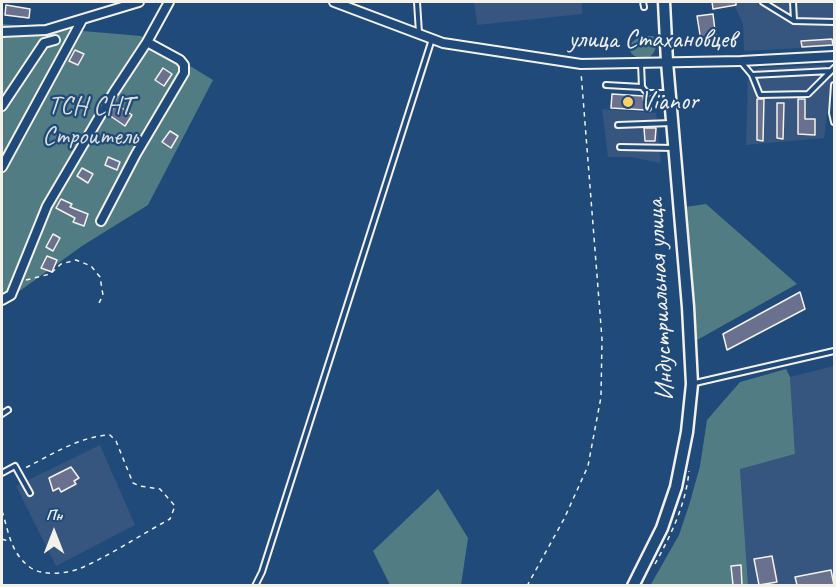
<!DOCTYPE html>
<html>
<head>
<meta charset="utf-8">
<style>
  body { margin:0 }
  #map { position:relative; width:836px; height:587px; overflow:hidden; background:#1f4a7a; font-family:Caveat,sans-serif }
  canvas { display:block }
  .frame { position:absolute; inset:0; border:3px solid #f4f1e8; pointer-events:none }
  .north { position:absolute; left:24px; top:503px; width:60px; height:60px; -webkit-text-stroke:4px #1f4a7a; paint-order:stroke; rotate:0deg; font-size:16px; font-weight:700; line-height:24px; text-align:center; color:#f4f1e8 }
  .north::after { content:''; display:block; margin:auto; width:21px; height:27px; background:#f4f1e8; clip-path:polygon(50% 0,100% 100%,50% 72%,0 100%) }
</style>
</head>
<body>
<div id="map">
<canvas width="836" height="587"></canvas>
<div class="frame"></div>
<div class="north">Пн</div>
</div>
<script>
const ctx = document.querySelector('canvas').getContext('2d');
ctx.lineJoin = 'round';
function fillPath(path, color) {
  ctx.fillStyle = color;
  ctx.fill(path, 'evenodd');
}
function strokePath(path, color, width, dash) {
  ctx.strokeStyle = color;
  ctx.lineWidth = width;
  ctx.lineCap = dash ? 'butt' : 'round';
  ctx.setLineDash(dash || []);
  ctx.stroke(path);
}
function write(font, color, halo, rows, align = 'center') {
  ctx.font = font + ' Caveat,sans-serif';
  ctx.lineWidth = 4.5;
  ctx.setLineDash([]);
  ctx.textBaseline = 'middle';
  ctx.strokeStyle = halo;
  ctx.fillStyle = color;
  for (const [text, x, y, turn = 0] of rows) {
    ctx.save();
    ctx.translate(x, y);
    ctx.rotate((+turn || 0) * Math.PI / 180);
    ctx.textAlign = isNaN(turn) ? turn : align;
    if (halo) ctx.strokeText(text, 0, 0);
    ctx.fillText(text, 0, 0);
    ctx.restore();
  }
}
const built = new Path2D(`
  M474 2H582V14L477 25Z
  M733 2H834V46L744 51 743 24Z
  M825 65 832 74 824 138 746 145 748 75 758 68Z
  M602 109 656 113 661 163 631 157H608Z
  M834 366V585H748L740 468 795 454 790 377Z
  M100 445 135 525 56 566 16 486Z`);
const green = new Path2D(`
  M2 24 141 36 213 80 148 205 82 246 21 290 2 300Z
  M643 36H653C656 41 657 45 655 50 646 72 611 47 643 36Z
  M706 204 797 284 697 340 685 207Z
  M786 369 790 377 795 454 740 469 748 585 650 586 679 535 690 502 700 466 707 420 740 382Z
  M438 489 468 538 461 585H390L373 551Z`);
const building = new Path2D(`
  M712 2H736V5L713 9Z
  M6 5 30 9 29 18 5 15Z
  M713 14 716 39 701 41 697 16Z
  M832 39 833 45 802 47 801 41Z
  M75 50 84 54 78 65 69 61Z
  M163 68 172 74 164 86 155 80Z
  M612 94 643 96 645 110 611 108Z
  M757 99H764L763 141 757 140Z
  M798 99H805V119H815V135L798 134Z
  M777 103H784L783 139 777 138Z
  M116 104 132 115 125 126 109 115Z
  M644 128H656L655 141H645Z
  M170 131 178 136 171 148 162 142Z
  M108 157 120 162 117 170 105 165Z
  M82 168 93 174 88 183 77 176Z
  M61 199 72 204 70 207 88 214 84 226 73 222 75 218 56 208Z
  M53 234 60 238 53 251 46 247Z
  M47 256 57 260 52 272 41 268Z
  M800 292 805 309 727 350 723 334Z
  M71 467 79 478 74 481 76 484 61 492 59 488 53 491 49 478Z
  M772 556 777 582 759 585 754 559Z
  M741 565 742 585H733L731 566Z
  M831 570 834 585H797L795 577Z`);
const path = new Path2D(`
  M26 280 50 274 61 264 76 260 91 266 100 277 103 295 98 305
  M2 511C9 532 10 553 31 568 43 576 67 574 81 568 109 556 142 534 170 519L175 506 160 489 140 486 133 483 116 441 110 435C79 436 50 456 23 469
  M2 539 8 541
  M655 564C671 535 686 504 689 471
  M527 586 564 519 588 466 601 397 602 339 581 72`);
const lane = new Path2D(`
  M417 2 419 33
  M643 2 644 7
  M763 2 794 21 834 22
  M793 2 794 20
  M741 62 752 75 760 95 808 94 834 68
  M641 64 642 87 647 93H668
  M752 75 831 71
  M606 85 642 87
  M834 85 832 113 834 122
  M647 93 648 108
  M618 125 671 123
  M620 147 674 148
  M695 383 834 351
  M2 414 8 410
  M2 473 15 466 30 493
  M255 586 262 572 432 39`);
const street = new Path2D(`
  M334 2 443 43 581 64 741 61 834 56
  M2 32 46 30 139 2
  M2 106 44 43 55 40
  M2 167 82 20
  M101 221 136 154 184 73V65L180 60 147 42
  M2 300 11 295 47 206 114 92 147 42 169 2`);
const secondary = new Path2D(`
  M633 586 662 528 676 487 687 432 692 384 688 307 667 62 664 2`);
const markers = [
  [628,102,6,"#ffd166"]
];
const streetNames = [
  ["улица Стахановцев",652,40],
  ["Индустриальная улица",661,300,-93]
];
const poiNames = [
  ["Vianor",640,102]
];
const parkNames = [
  ["ТСН СНТ",90,107],
  ["Строитель",90,137]
];
fillPath(built, '#365680');
fillPath(green, '#517c84');
fillPath(building, '#6a718f');
strokePath(building, '#f4f1e8', 1.5);
strokePath(lane, '#f4f1e8', 8);
strokePath(street, '#f4f1e8', 12);
strokePath(secondary, '#f4f1e8', 15);
strokePath(path, '#f4f1e8', 1.5, [4.5, 4.5]);
strokePath(lane, '#1f4a7a', 4);
strokePath(street, '#1f4a7a', 8);
strokePath(secondary, '#1f4a7a', 10);
for (const [x, y, r, color] of markers) {
  const dot = new Path2D();
  dot.arc(x, y, r, 0, 2 * Math.PI);
  ctx.fillStyle = color;
  ctx.fill(dot);
  strokePath(dot, '#1f4a7a', 2);
}
write('26px', '#f4f1e8', '#1f4a7a', streetNames);
write('26px', '#f4f1e8', '#1f4a7a', poiNames, 'left');
write('26px', '#dcdfd9', '#1f4a7a', parkNames);
</script>
</body>
</html>
